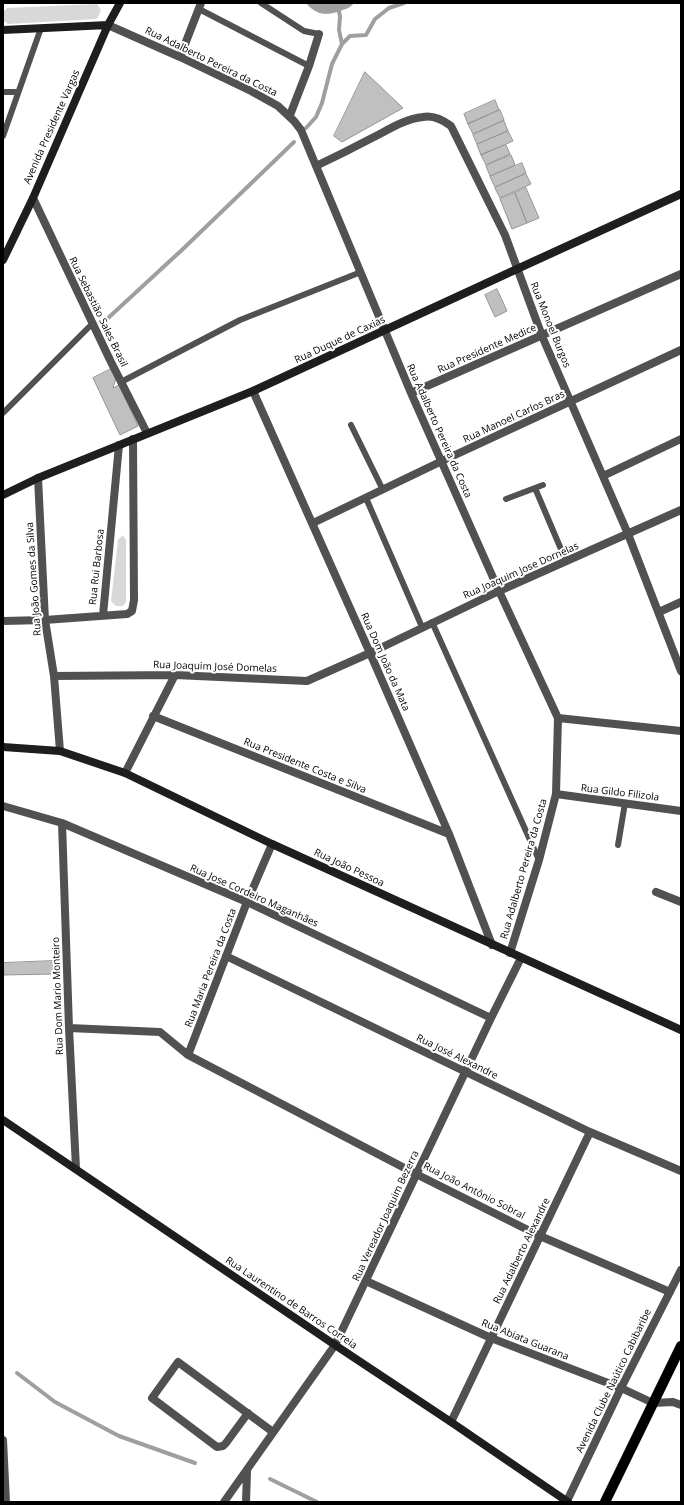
<!DOCTYPE html>
<html>
<head>
<meta charset="utf-8">
<style>
  body { margin:0 }
  #map { position:relative; width:684px; height:1505px; overflow:hidden; background:#fff; font-family:"Open Sans",sans-serif }
  canvas { display:block }
  .frame { position:absolute; inset:0; border:4px solid #000; pointer-events:none }
</style>
</head>
<body>
<div id="map">
<canvas width="684" height="1505"></canvas>
<div class="frame"></div>
</div>
<script>
const ctx = document.querySelector('canvas').getContext('2d');
ctx.lineJoin = 'round';
function fillPath(path, color) {
  ctx.fillStyle = color;
  ctx.fill(path, 'evenodd');
}
function strokePath(path, color, width, dash) {
  ctx.strokeStyle = color;
  ctx.lineWidth = width;
  ctx.lineCap = dash ? 'butt' : 'round';
  ctx.setLineDash(dash || []);
  ctx.stroke(path);
}
function write(font, color, halo, rows, align = 'center') {
  ctx.font = font + ' "Open Sans",sans-serif';
  ctx.lineWidth = 4;
  ctx.setLineDash([]);
  ctx.textBaseline = 'middle';
  ctx.strokeStyle = halo;
  ctx.fillStyle = color;
  for (const [text, x, y, turn = 0] of rows) {
    ctx.save();
    ctx.translate(x, y);
    ctx.rotate((+turn || 0) * Math.PI / 180);
    ctx.textAlign = isNaN(turn) ? turn : align;
    if (halo) ctx.strokeText(text, 0, 0);
    ctx.fillText(text, 0, 0);
    ctx.restore();
  }
}
const green = new Path2D(`
  M97 4 101 10 98 17 96 19 8 24 4 21V11L7 8Z
  M123 535 126 540V602L123 606H116L111 601 118 540Z`);
const water = new Path2D(`
  M306 3H354C350 8 346 9 340 11 326 16 316 15 306 3Z`);
const stream = new Path2D(`
  M342 44 350 36 366 35 375 19 389 8 404 3
  M306 128 316 117 322 103 332 64 342 44 339 30 340 16 337 3
  M107 319 184 248 294 142
  M17 1373 55 1402 119 1436 195 1463
  M270 1479 317 1502`);
const building = new Path2D(`
  M365 72 403 108 342 142 334 136Z
  M495 100 499 110 468 124 464 114Z
  M500 110 504 120 473 134 468 124Z
  M504 121 508 131 477 144 473 135Z
  M508 131 513 141 481 155 477 145Z
  M506 145 510 154 486 165 481 155Z
  M511 155 515 165 490 176 486 166Z
  M522 163 526 173 495 187 490 177Z
  M526 174 531 184 500 198 495 188Z
  M526 188 539 218 527 223 515 193Z
  M515 193 527 223 512 229 500 199Z
  M497 289 507 311 495 317 485 295Z
  M111 369 116 378 113 388 119 385 138 426 120 435 93 378Z
  M53 961V974L4 975 3 963Z`);
const lane = new Path2D(`
  M261 3 304 31 319 34
  M199 9 309 66
  M3 92H18
  M3 136 41 28
  M121 382 240 320 361 272
  M3 413 93 323
  M351 425 383 490
  M535 488 543 485
  M366 498 422 627
  M506 499 535 488 566 561
  M432 622 539 860
  M618 845 625 803`);
const street = new Path2D(`
  M108 25 180 57 251 91 278 106 294 121 301 130 411 393 499 591 558 718 556 794 539 860 510 953
  M180 57 201 3
  M290 115 309 66 319 34
  M316 166C335 157 353 148 372 138 388 130 404 119 423 117 433 115 443 120 451 126L505 235 542 336 628 534 681 671
  M33 198 110 360 147 433
  M253 391 370 653 449 834 492 945
  M411 393 681 274
  M603 476 681 439
  M38 478 45 620 54 676 60 751
  M313 523 442 461 681 350
  M659 612 681 602
  M103 615 119 445
  M3 621 45 620 127 614 132 611 134 600 133 439
  M54 676 175 675 307 681 370 653 499 591 681 510
  M153 716 449 834
  M558 718 681 731
  M125 773 175 675
  M556 794 681 811
  M3 806 62 823 247 902 491 1018
  M62 823 69 1028 76 1168
  M656 892 681 902
  M226 956 590 1132 681 1171
  M69 1028 160 1032 188 1055 416 1174 540 1236 670 1292
  M188 1055 247 902 272 844
  M366 1281 491 1338 621 1388 653 1403 673 1402 681 1405
  M248 1413 226 1443 223 1446 217 1447 152 1398 178 1362 273 1432
  M451 1422 590 1132
  M3 1440 6 1502
  M567 1501 621 1388 681 1270
  M224 1502 335 1345 491 1018 521 958
  M246 1502 247 1471`);
const secondary = new Path2D(`
  M3 30 108 25
  M3 260 33 198 108 25 120 3
  M3 495 38 478 253 391 517 269 681 194
  M3 747 60 751 125 773 272 844 681 1030
  M3 1120 335 1345 451 1422 568 1502`);
const primary = new Path2D(`
  M605 1502 681 1346`);
const streetNames = [
  ["Rua Adalberto Pereira da Costa",211,62,26],
  ["Avenida Presidente Vargas",52,127,-66],
  ["Rua Sebastião Sales Brasil",98,312,64],
  ["Rua Monoel Burgos",550,325,68],
  ["Rua Duque de Caxias",340,340,-25],
  ["Rua Presidente Medice",487,349,-24],
  ["Rua Manoel Carlos Bras",514,417,-25],
  ["Rua Adalberto Pereira da Costa",439,431,66],
  ["Rua Rui Barbosa",97,567,-84],
  ["Rua Joaquim Jose Dornelas",521,571,-24],
  ["Rua João Gomes da Silva",34,579,-94],
  ["Rua Dom João da Mata",385,662,66],
  ["Rua Joaquim José Domelas",215,667,2],
  ["Rua Presidente Costa e Silva",305,766,22],
  ["Rua Gildo Filizola",620,793,7],
  ["Rua João Pessoa",349,868,25],
  ["Rua Adalberto Pereira da Costa",524,869,-74],
  ["Rua Jose Cordeiro Maganhães",254,896,24],
  ["Rua Maria Pereira da Costa",211,968,-69],
  ["Rua Dom Mario Monteiro",58,996,-92],
  ["Rua José Alexandre",457,1057,26],
  ["Rua João Antônio Sobral",474,1191,27],
  ["Rua Vereador Joaquim Bezerra",386,1216,-65],
  ["Rua Adalberto Alexandre",522,1251,-64],
  ["Rua Laurentino de Barros Correia",291,1303,34],
  ["Rua Abiata Guarana",525,1340,22],
  ["Avenida Clube Naútico Cabibaribe",614,1381,-64]
];
fillPath(green, '#d8d8d8');
fillPath(water, '#9f9f9f');
strokePath(stream, '#9f9f9f', 4);
fillPath(building, '#c0c0c0');
strokePath(building, '#959595', 1);
strokePath(primary, '#dbdbdb', 11);
strokePath(lane, '#515151', 6);
strokePath(street, '#515151', 8);
strokePath(secondary, '#1e1e1e', 8);
strokePath(primary, '#000', 10);
write('10px', '#000', '#fff', streetNames);
</script>
</body>
</html>
